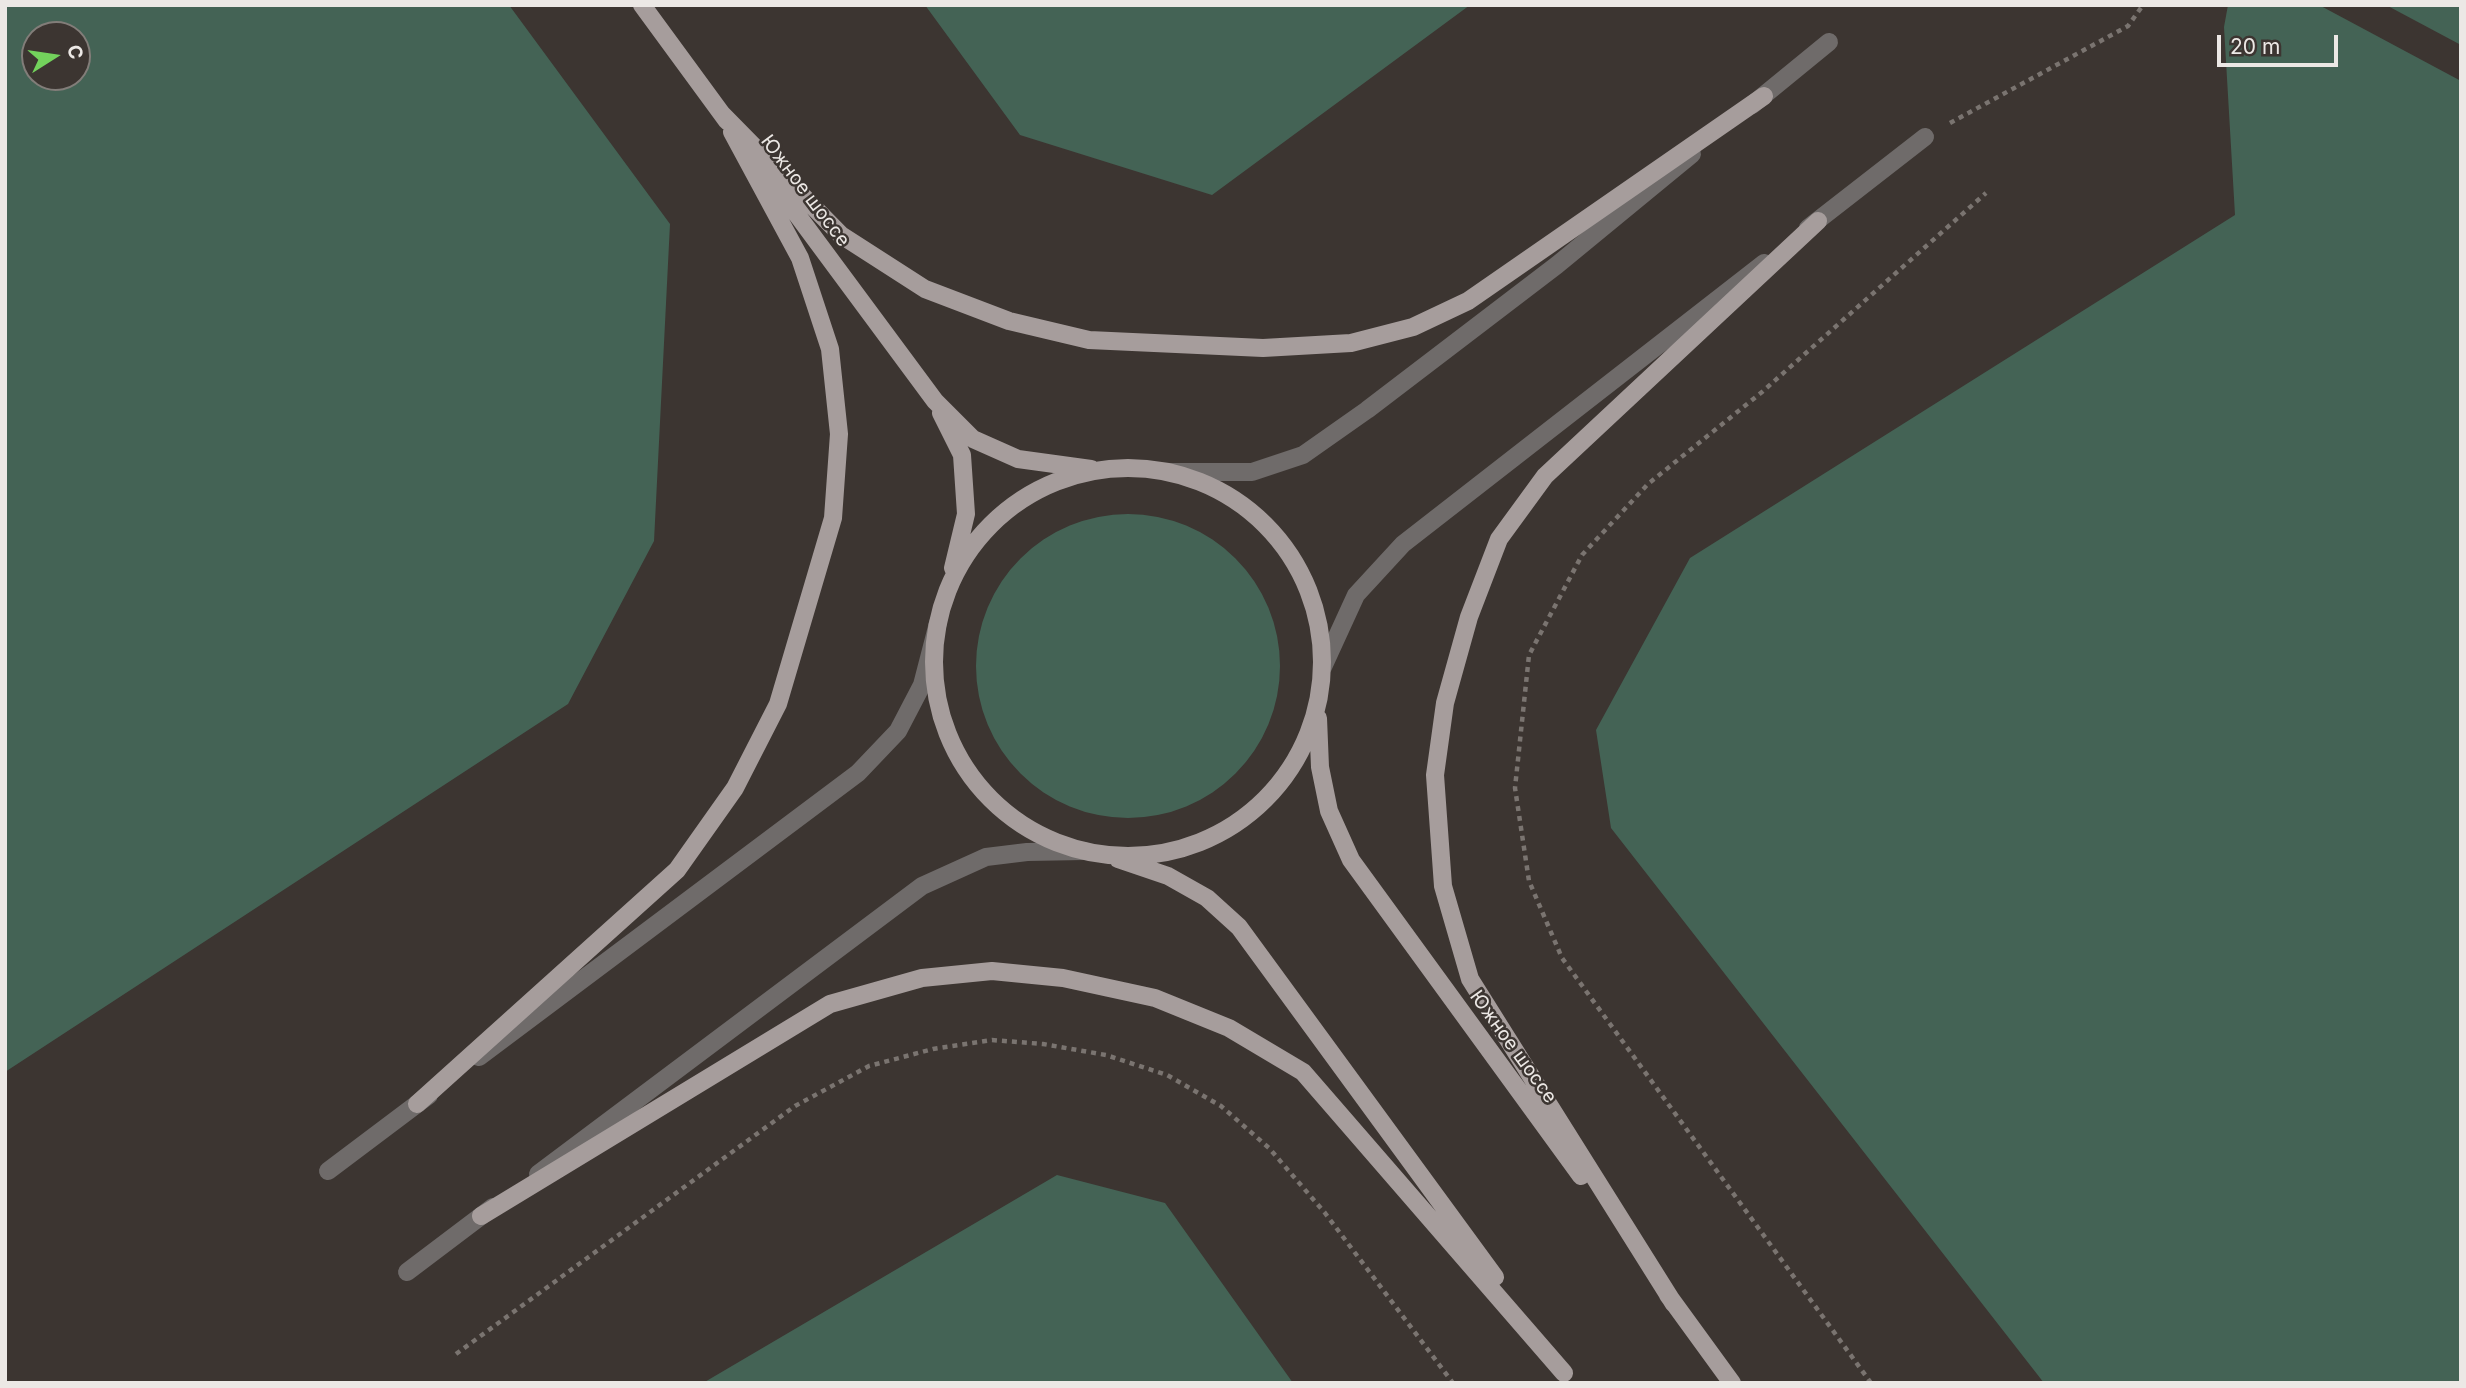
<!DOCTYPE html>
<html>
<head>
<meta charset="utf-8">
<style>
  body { margin:0 }
  #map { position:relative; width:2466px; height:1388px; overflow:hidden; background:#3c3531; font-family:Inter,sans-serif }
  canvas { display:block }
  .frame { position:absolute; inset:0; border:7px solid #ece8e5; pointer-events:none }
  .north { position:absolute; left:21px; top:21px; width:70px; height:70px; box-sizing:border-box; background:#3c3531; border:2px solid #827d79; border-radius:50%; rotate:78deg; font-size:19px; font-weight:700; line-height:28px; text-align:center; color:#ece8e5 }
  .north::after { content:''; display:block; margin:auto; width:24px; height:32px; background:#73d25c; clip-path:polygon(50% 0,100% 100%,50% 72%,0 100%) }
  .scale { position:absolute; left:2217px; top:35px; width:121px; height:32px; box-sizing:border-box; border:4px solid #ece8e5; border-top:0; padding-left:9px; font-size:21px; line-height:24px; white-space:nowrap; color:#ece8e5; -webkit-text-stroke:5px #3c3531; paint-order:stroke }
</style>
</head>
<body>
<div id="map">
<canvas width="2466" height="1388"></canvas>
<div class="frame"></div>
<div class="north">С</div>
<div class="scale">20 m</div>
</div>
<script>
const ctx = document.querySelector('canvas').getContext('2d');
ctx.lineJoin = 'round';
function fillPath(path, color) {
  ctx.fillStyle = color;
  ctx.fill(path, 'evenodd');
}
function strokePath(path, color, width, dash) {
  ctx.strokeStyle = color;
  ctx.lineWidth = width;
  ctx.lineCap = dash ? 'butt' : 'round';
  ctx.setLineDash(dash || []);
  ctx.stroke(path);
}
function write(font, color, halo, rows, align = 'center') {
  ctx.font = font + ' Inter,sans-serif';
  ctx.lineWidth = 5;
  ctx.setLineDash([]);
  ctx.textBaseline = 'middle';
  ctx.strokeStyle = halo;
  ctx.fillStyle = color;
  for (const [text, x, y, turn = 0] of rows) {
    ctx.save();
    ctx.translate(x, y);
    ctx.rotate((+turn || 0) * Math.PI / 180);
    ctx.textAlign = isNaN(turn) ? turn : align;
    if (halo) ctx.strokeText(text, 0, 0);
    ctx.fillText(text, 0, 0);
    ctx.restore();
  }
}
const green = new Path2D(`
  M5 5H509L670 224 654 541 568 704 5 1072ZM77 35V77H35V35Z
  M925 5H1470L1212 195 1020 135Z
  M2228 5H2319L2461 81V1383H2044L1611 828 1596 730 1690 558 2235 215 2224 27Z
  M2386 5H2461V45Z
  M976 666a152 152 0 1 1 304 0a152 152 0 1 1-304 0Z
  M1057 1175 1165 1203 1293 1383H703Z`);
const path = new Path2D(`
  M1950 123 2128 26 2143 5
  M456 1354 795 1106 869 1066 933 1049 992 1040 1043 1044 1106 1055 1167 1075 1221 1106 1269 1148 1325 1213 1453 1383
  M1871 1383 1562 958 1529 881 1515 788 1529 655 1582 555 1648 484 1762 392 1986 193`);
const street = new Path2D(`
  M1752 105 1829 42
  M1808 228 1925 137
  M1171 472H1252L1303 455 1367 410 1557 265 1692 154
  M1323 667 1356 595 1403 544 1764 263
  M479 1057 858 773 898 731 922 685 938 623
  M328 1171 429 1095
  M538 1174 922 886 986 857 1027 852 1084 851
  M407 1272 493 1207`);
const primary = new Path2D(`
  M642 5 727 121
  M722 114 841 235 925 289 1009 321 1089 340 1263 348 1351 343 1413 327 1468 301 1764 96
  M761 166 935 401 973 439 1018 459 1091 469
  M941 413 962 455 966 514 953 568
  M934 662a194 194 0 1 1 388 0a194 194 0 1 1-388 0Z
  M1318 718 1320 767 1329 811 1351 860 1581 1176
  M1118 859 1168 876 1207 898 1239 927 1495 1277
  M417 1104 677 870 735 788 778 704 833 518 839 434 830 349 800 258 732 132
  M481 1216 830 1004 922 978 992 971 1063 978 1155 998 1229 1028 1303 1072 1564 1373
  M1668 1295 1732 1383
  M1674 1304 1470 979 1443 886 1435 775 1445 703 1469 617 1499 539 1545 476 1818 221`);
const streetNames = [
  ["Южное шоссе",805,191,53],
  ["Южное шоссе",1513,1047,54]
];
fillPath(green, '#446355');
strokePath(path, '#7a7470', 4.5, [5, 5]);
strokePath(street, '#6f6b6a', 18);
strokePath(primary, '#a69d9c', 18);
write('19px', '#ece8e5', '#3c3531', streetNames);
</script>
</body>
</html>
